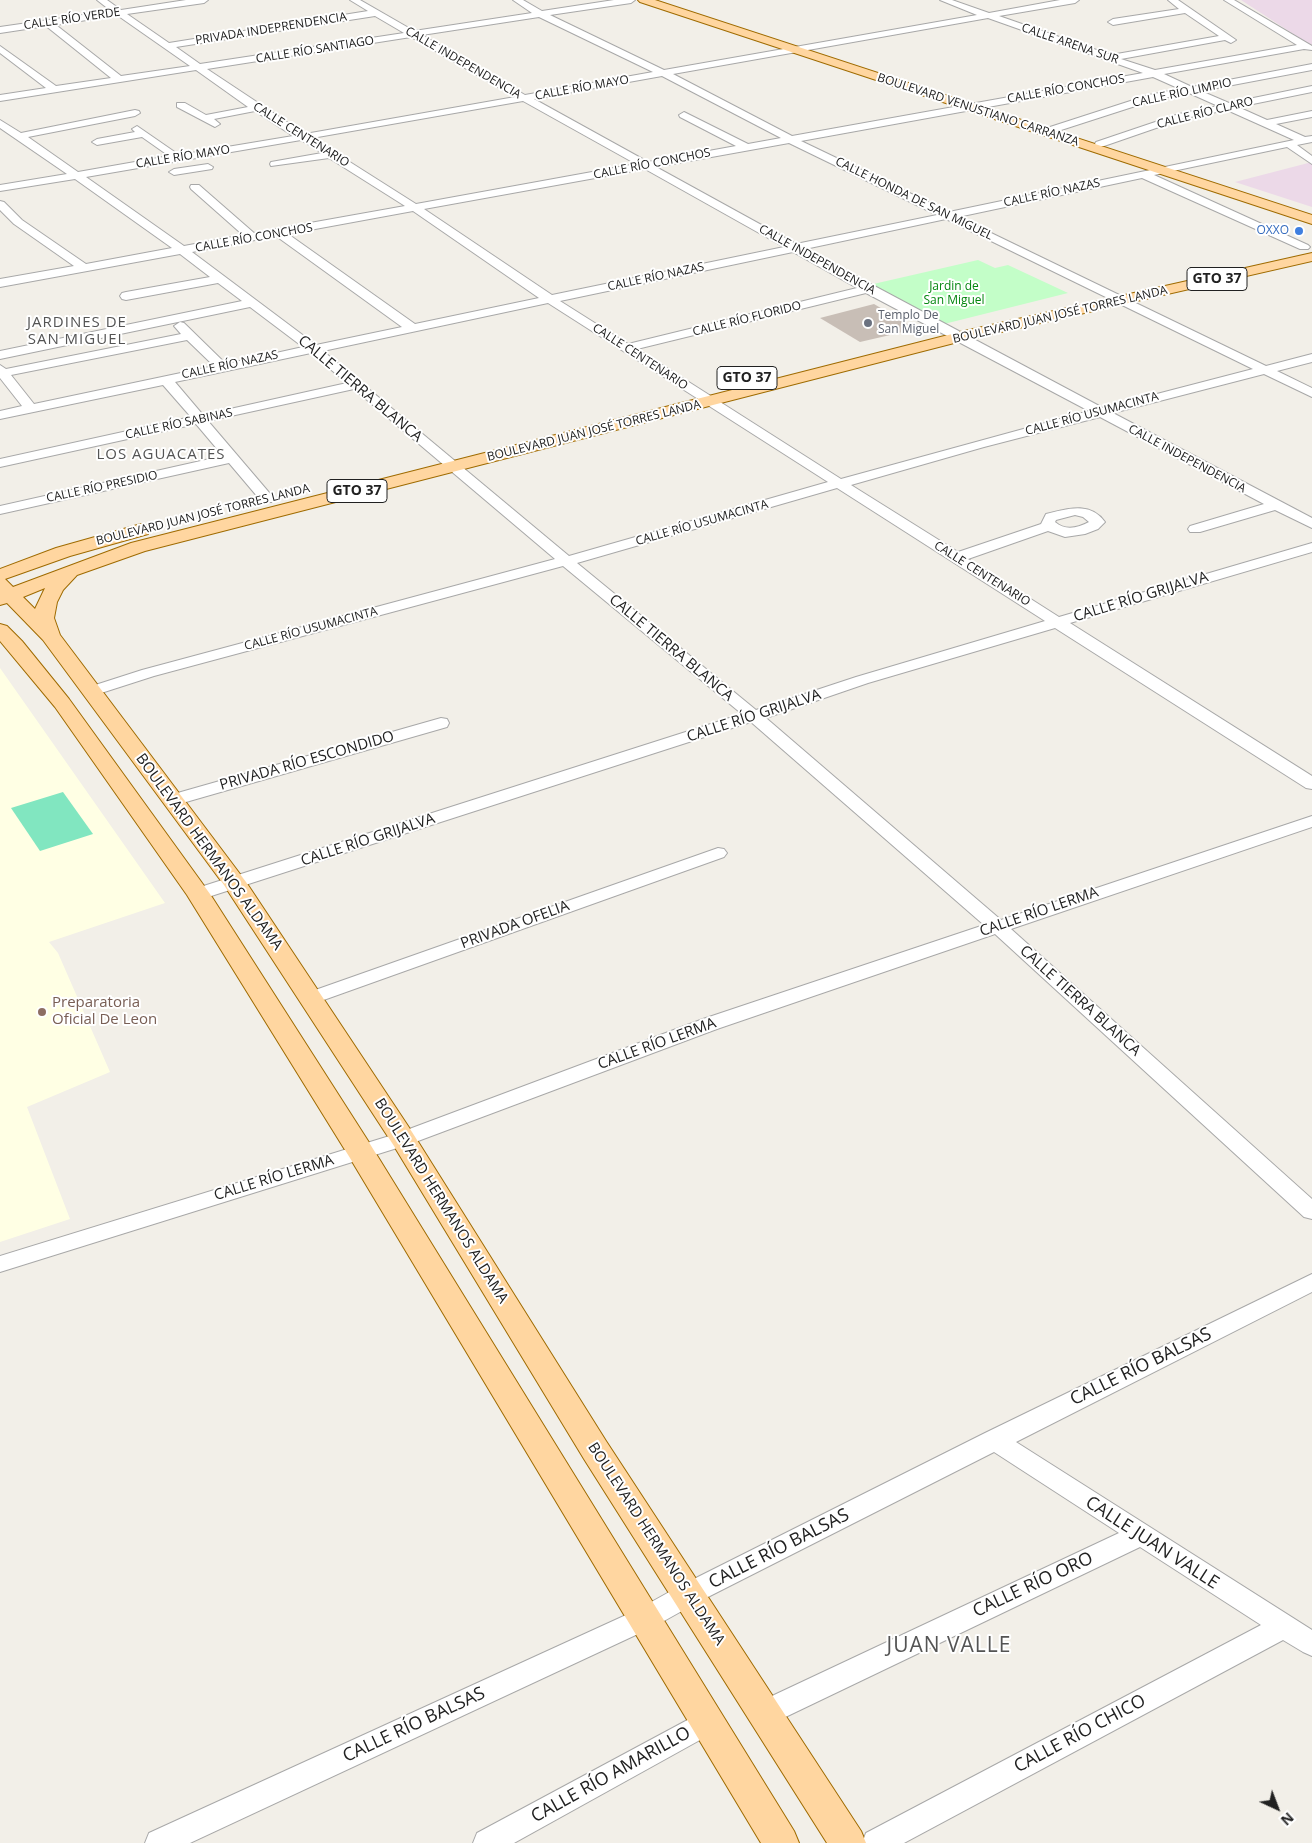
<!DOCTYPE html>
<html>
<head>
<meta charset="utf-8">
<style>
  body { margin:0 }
  #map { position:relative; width:1312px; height:1843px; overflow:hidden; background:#f2efe8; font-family:"Open Sans",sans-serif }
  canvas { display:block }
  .north { position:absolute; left:1252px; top:1783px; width:50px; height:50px; -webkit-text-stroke:4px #fff; paint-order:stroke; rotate:137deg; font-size:14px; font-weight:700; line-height:20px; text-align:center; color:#212121 }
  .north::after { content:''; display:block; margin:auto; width:18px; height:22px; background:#212121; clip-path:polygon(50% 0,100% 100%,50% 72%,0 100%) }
</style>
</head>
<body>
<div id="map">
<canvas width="1312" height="1843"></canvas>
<div class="north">N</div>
</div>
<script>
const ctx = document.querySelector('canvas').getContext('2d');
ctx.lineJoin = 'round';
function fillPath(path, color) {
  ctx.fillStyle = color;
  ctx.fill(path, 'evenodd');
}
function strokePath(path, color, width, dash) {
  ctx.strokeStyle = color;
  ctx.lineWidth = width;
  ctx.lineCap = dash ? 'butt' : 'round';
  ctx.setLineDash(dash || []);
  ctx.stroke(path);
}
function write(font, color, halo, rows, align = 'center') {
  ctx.font = font + ' "Open Sans",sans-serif';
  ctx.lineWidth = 4;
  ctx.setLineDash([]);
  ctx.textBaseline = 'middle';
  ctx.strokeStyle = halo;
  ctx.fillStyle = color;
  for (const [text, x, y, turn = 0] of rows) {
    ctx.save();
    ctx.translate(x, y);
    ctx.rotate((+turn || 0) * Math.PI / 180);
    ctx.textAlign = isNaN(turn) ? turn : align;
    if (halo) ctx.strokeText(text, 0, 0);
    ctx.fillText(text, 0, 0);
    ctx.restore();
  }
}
const industrial = new Path2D(`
  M1241 0H1312V45L1301 39Z
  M1312 162V207L1235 182Z`);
const education = new Path2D(`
  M0 668 165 903 49 942 58 953 110 1072 27 1107 70 1219 0 1242Z`);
const park = new Path2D(`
  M978 260 995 268 1008 265 1068 293 944 324 869 285Z`);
const pitch = new Path2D(`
  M63 792 93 834 40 851 11 808Z`);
const building = new Path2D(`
  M874 304 916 329 860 342 820 318Z`);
const minor = new Path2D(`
  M97 0H107L121 10 186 0H208L204 3 127 14 169 43 368 11 350 0H360L414 31 532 13 513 0H523L542 11 614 0H635L631 3 550 15 664 70 977 15 940 0H952L989 13 1060 0H1079L1075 3 999 16 1111 55 1219 36 1185 13 1113 25 1108 22 1113 19 1179 9 1168 0H1178L1236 40 1231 43 1225 40 1121 59 1155 70 1297 45 1224 0H1234L1312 46V50L1304 49 1164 74 1192 87 1312 64V70L1201 91 1229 103 1312 86V92L1238 107 1267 120 1312 111V117L1276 124 1305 137 1312 136V142L1297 145 1312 156V164L1287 147 1154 175 1308 245 1310 247 1308 249H1300L1142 178 958 217 1266 366 1312 354V362L1277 371 1312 388V397L1264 374 1113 413 1312 518V528L1275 510 1200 532H1190L1188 529 1190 526 1264 504 1100 417 984 447 851 485 958 552 1041 524 1046 514C1067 509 1090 501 1105 522L1098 529 1085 534 1065 537 1048 531 968 559 1059 617 1312 543V552L1070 623 1312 776V789L1306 788 1055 628 868 683 766 718 1001 920 1312 816V827L1011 929 1312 1199V1219L1304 1217 995 934 717 1029 410 1144 0 1272V1256L396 1134 703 1019 984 925 751 722 205 898 198 900 191 898 189 894 191 890 742 714 563 566 154 676 98 694H86L84 691 86 688 142 670 555 559 354 389 208 421 272 496 274 499 272 502H262L229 463 0 514V506L223 456 196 424 0 467V459L191 417 163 385 0 419V411L22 406 0 378V365L6 369 181 334 174 326 180 322 184 323 226 364 303 347 250 307 0 359V351L242 301 218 283 126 300 122 299 120 296 122 293 126 292 210 277 180 254 0 287V279L74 266 14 224 0 210V201L4 202 22 220 86 264 172 248 75 179 0 191V185L67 174 0 128V120L21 133 135 110 139 111 140 113 135 116 28 137 78 172 169 156 142 137 97 145 92 142 97 139 135 132 132 129 137 126 179 155 293 136 255 111 214 119 220 124 215 127 177 107V103H185L206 115 248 107 196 70 0 101V95L46 88 0 53V46L56 86 111 78 46 26 0 33V27L111 11ZM117 15 190 66 121 76 56 25ZM375 16 404 33 200 64 176 47ZM539 17 653 72 525 95 422 35ZM988 18 1143 73 792 136 673 74ZM411 37 515 97 305 134 207 69ZM662 76 781 138 748 144 684 112 679 115 680 117 736 146 648 162 534 99ZM1153 77 1180 89 1149 95 1050 127 1049 129 1050 131H1058L1154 100 1189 93 1218 106 1179 114 1096 142 1095 144 1096 146H1104L1185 118 1227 110 1294 140 949 212 801 141ZM523 101 636 164 416 204 312 138ZM301 140 322 153 271 162 270 164 271 166 329 158 405 206 254 233 199 185H191L190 187 191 189 243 235 184 246 86 177ZM789 143 937 215 796 244 656 167ZM645 169 784 247 552 295 424 209ZM413 211 539 298 415 324 288 234ZM946 219 1253 369 1103 408 805 249ZM276 236 402 327 316 345 192 252ZM793 252 857 288 628 344 560 301ZM866 293 1089 411 841 479 637 349ZM548 303 828 482 569 556 323 351ZM187 340 214 366 34 404 11 375ZM311 353 347 383 203 415 175 382ZM837 488 1045 621 856 677 756 710 577 563ZM1075 515 1083 517 1089 522C1078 528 1065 531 1055 522L1056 520Z
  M208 164 213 167 212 169 174 175 169 172 174 169Z
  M441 718 447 719 449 723 447 727 179 804 173 805 167 804 164 800 167 796Z
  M718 848 724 849 727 853 724 857 318 1002 311 1004 304 1002 301 998 304 994Z
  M1312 1274V1292L1016 1442 1312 1630V1656L1303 1652 1283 1640 904 1843H862L866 1833 1261 1625 1140 1547 775 1722 765 1725 755 1722 751 1713 755 1704 1119 1533 994 1452 698 1602 655 1626 190 1843H145L149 1833 637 1610 680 1586 985 1433Z
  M708 1709 718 1712 722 1721 718 1730 514 1843H473L477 1833Z`);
const major = new Path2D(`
  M638 0H655L1312 215V224L640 2Z
  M1312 253V261L962 341 145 551 77 575 63 590 57 602 54 618 60 635 246 882 412 1132 606 1441 861 1831 866 1843H827L584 1459 394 1146 224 885 43 640 7 603 0 605V569L56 548 134 526 141 524 148 526 150 530 148 534 70 556 5 579 13 587 131 543 960 332ZM45 588 35 609 23 597Z
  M0 624 7 626 22 641 69 699 210 894 370 1144 794 1831 799 1843H761L350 1158 187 895 55 707 0 641Z`);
const markers = [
  [1299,231,5,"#3f7fe0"],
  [868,323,5,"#6b7280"],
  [42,1012,5,"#8d6e63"]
];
const farStreetnames = [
  ["CALLE RÍO VERDE",72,19,-8],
  ["PRIVADA INDEPRENDENCIA",271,29,-9],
  ["CALLE ARENA SUR",1070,44,19],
  ["CALLE RÍO SANTIAGO",315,50,-9],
  ["CALLE INDEPENDENCIA",463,63,30],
  ["CALLE RÍO MAYO",582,88,-10],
  ["CALLE RÍO CONCHOS",1066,89,-10],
  ["CALLE RÍO LIMPIO",1182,93,-12],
  ["BOULEVARD VENUSTIANO CARRANZA",978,110,18],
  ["CALLE RÍO CLARO",1205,113,-14],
  ["CALLE CENTENARIO",301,135,32],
  ["CALLE RÍO MAYO",183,157,-9],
  ["CALLE RÍO CONCHOS",652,164,-11],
  ["CALLE RÍO NAZAS",1052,193,-12],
  ["CALLE HONDA DE SAN MIGUEL",914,199,26],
  ["CALLE RÍO CONCHOS",254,238,-10],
  ["CALLE INDEPENDENCIA",817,260,29],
  ["CALLE RÍO NAZAS",656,277,-12],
  ["BOULEVARD JUAN JOSÉ TORRES LANDA",1060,315,-13],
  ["CALLE RÍO FLORIDO",747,319,-14],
  ["CALLE CENTENARIO",640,357,33],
  ["CALLE RÍO NAZAS",230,365,-12],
  ["CALLE RÍO USUMACINTA",1092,414,-15],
  ["CALLE RÍO SABINAS",179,424,-12],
  ["BOULEVARD JUAN JOSÉ TORRES LANDA",594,431,-14],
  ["CALLE INDEPENDENCIA",1187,459,28],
  ["CALLE RÍO PRESIDIO",102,487,-12],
  ["BOULEVARD JUAN JOSÉ TORRES LANDA",203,515,-14],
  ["CALLE RÍO USUMACINTA",702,523,-16],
  ["CALLE CENTENARIO",982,574,32],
  ["CALLE RÍO USUMACINTA",311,629,-15]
];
const farShopnames = [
  ["OXXO",1289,231]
];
const farParknames = [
  ["Jardin de",954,287],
  ["San Miguel",954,301]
];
const farWorshipnames = [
  ["Templo De",878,316],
  ["San Miguel",878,330]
];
const shields = [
  [1217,279,60],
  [747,378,60],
  [357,491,60]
];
const shieldNames = [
  ["GTO 37",1217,279],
  ["GTO 37",747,378],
  ["GTO 37",357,491]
];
const farQuarternames = [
  ["JARDINES DE",77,323],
  ["SAN MIGUEL",77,340],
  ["LOS AGUACATES",161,455]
];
const streetNames = [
  ["CALLE TIERRA BLANCA",360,389,40],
  ["CALLE RÍO GRIJALVA",1141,597,-17],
  ["CALLE TIERRA BLANCA",671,648,40],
  ["CALLE RÍO GRIJALVA",754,716,-18],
  ["PRIVADA RÍO ESCONDIDO",307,761,-16],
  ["CALLE RÍO GRIJALVA",368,840,-18],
  ["BOULEVARD HERMANOS ALDAMA",209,852,54],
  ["CALLE RÍO LERMA",1039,912,-19],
  ["PRIVADA OFELIA",515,925,-20],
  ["CALLE TIERRA BLANCA",1080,1001,42],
  ["CALLE RÍO LERMA",657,1044,-20],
  ["CALLE RÍO LERMA",274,1178,-17],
  ["BOULEVARD HERMANOS ALDAMA",441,1201,58],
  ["BOULEVARD HERMANOS ALDAMA",656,1544,57]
];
const educationNames = [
  ["Preparatoria",52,1003],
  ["Oficial De Leon",52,1020]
];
const nearStreetnames = [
  ["CALLE RÍO BALSAS",1141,1367,-26],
  ["CALLE JUAN VALLE",1152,1543,33],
  ["CALLE RÍO BALSAS",779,1549,-27],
  ["CALLE RÍO ORO",1033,1585,-25],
  ["CALLE RÍO BALSAS",414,1725,-25],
  ["CALLE RÍO CHICO",1080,1734,-28],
  ["CALLE RÍO AMARILLO",611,1775,-29]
];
const nearQuarternames = [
  ["JUAN VALLE",949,1646]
];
fillPath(industrial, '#ecd9e8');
fillPath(education, '#ffffe4');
fillPath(park, '#c3fec8');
fillPath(pitch, '#81e6c0');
fillPath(building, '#c8beb6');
strokePath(minor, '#a8a8a8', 2);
strokePath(major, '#9f6b00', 2);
fillPath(minor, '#fff');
fillPath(major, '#ffd6a0');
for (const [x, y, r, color] of markers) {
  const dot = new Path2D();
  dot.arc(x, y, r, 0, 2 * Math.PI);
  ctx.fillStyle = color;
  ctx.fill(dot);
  strokePath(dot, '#fff', 2);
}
write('12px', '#212121', '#fff', farStreetnames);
write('12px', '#366cbe', '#fff', farShopnames, 'right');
write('12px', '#04860f', '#fff', farParknames);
write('12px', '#5b616d', '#fff', farWorshipnames, 'left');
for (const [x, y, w] of shields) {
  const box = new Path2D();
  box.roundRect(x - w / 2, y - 11.5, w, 23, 4);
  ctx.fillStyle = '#fff';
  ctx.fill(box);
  strokePath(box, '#212121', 1);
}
write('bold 14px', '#212121', null, shieldNames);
ctx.letterSpacing = '1px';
write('15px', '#545454', '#fff', farQuarternames);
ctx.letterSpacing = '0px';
write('15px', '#212121', '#fff', streetNames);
write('15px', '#785e54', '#fff', educationNames, 'left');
write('18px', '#212121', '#fff', nearStreetnames);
ctx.letterSpacing = '1px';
write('21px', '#545454', '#fff', nearQuarternames);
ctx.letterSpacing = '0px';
</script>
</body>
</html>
